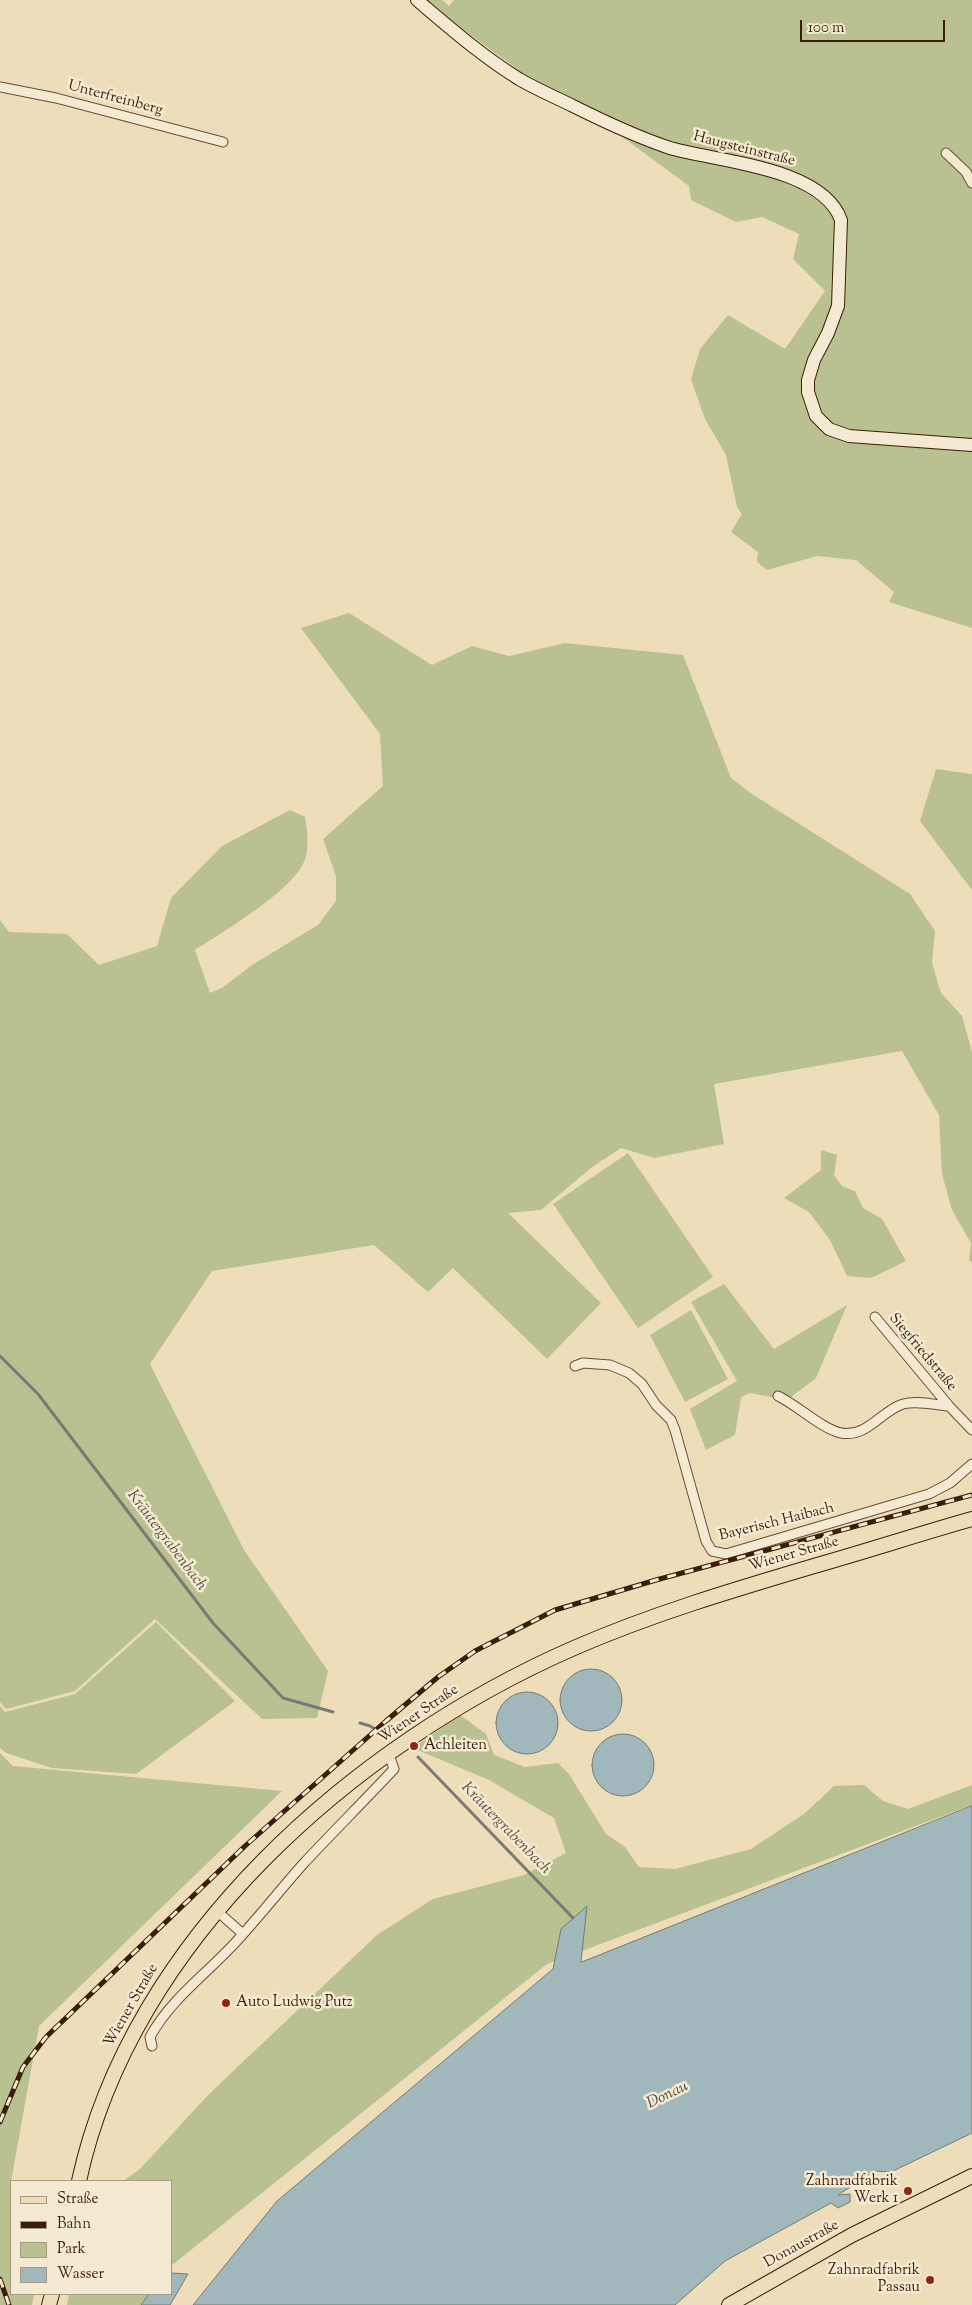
<!DOCTYPE html>
<html>
<head>
<meta charset="utf-8">
<style>
  body { margin:0 }
  #map { position:relative; width:972px; height:2305px; overflow:hidden; background:#eeddb9; font-family:"Sorts Mill Goudy",serif }
  canvas { display:block }
  .legend { position:absolute; left:10px; top:2180px; width:162px; height:115px; box-sizing:border-box; background:#f4e9d2; border:1px solid #aa9881; margin:0; padding:6px 9px; list-style:none; font-size:15px; color:#3b1e07 }
  .legend li { display:flex; align-items:center; gap:10px; height:25px }
  .legend b { width:25px; border:1px solid #aa9881 }
  .scale { position:absolute; left:800px; top:20px; width:145px; height:22px; box-sizing:border-box; border:2px solid #3b1e07; border-top:0; padding-left:6px; font-size:15px; line-height:18px; white-space:nowrap; color:#3b1e07; -webkit-text-stroke:4px #f4e9d2; paint-order:stroke }
</style>
</head>
<body>
<div id="map">
<canvas width="972" height="2305"></canvas>
<ul class="legend">
<li><b style="height:6px;background:#eeddb9"></b>Straße</li>
<li><b style="height:6px;background:#3b1e07"></b>Bahn</li>
<li><b style="height:14px;background:#b8c18f"></b>Park</li>
<li><b style="height:14px;background:#a0b8bb"></b>Wasser</li>
</ul>
<div class="scale">100 m</div>
</div>
<script>
const ctx = document.querySelector('canvas').getContext('2d');
ctx.lineJoin = 'round';
function fillPath(path, color) {
  ctx.fillStyle = color;
  ctx.fill(path, 'evenodd');
}
function strokePath(path, color, width, dash) {
  ctx.strokeStyle = color;
  ctx.lineWidth = width;
  ctx.lineCap = dash ? 'butt' : 'round';
  ctx.setLineDash(dash || []);
  ctx.stroke(path);
}
function write(font, color, halo, rows, align = 'center') {
  ctx.font = font + ' "Sorts Mill Goudy",serif';
  ctx.lineWidth = 5;
  ctx.setLineDash([]);
  ctx.textBaseline = 'middle';
  ctx.strokeStyle = halo;
  ctx.fillStyle = color;
  for (const [text, x, y, turn = 0] of rows) {
    ctx.save();
    ctx.translate(x, y);
    ctx.rotate((+turn || 0) * Math.PI / 180);
    ctx.textAlign = isNaN(turn) ? turn : align;
    if (halo) ctx.strokeText(text, 0, 0);
    ctx.fillText(text, 0, 0);
    ctx.restore();
  }
}
const green = new Path2D(`
  M427 0H442L449 6 454 0H972V628L889 602 894 592 856 560 817 556 767 570 757 562 758 552 731 532 742 514 737 507 726 455 705 419 691 379 700 349 728 315 785 349 825 291 793 259 799 234 762 217 736 222 691 200 689 186 617 133 532 80 453 22Z
  M349 613 432 665 472 646 509 656 565 643 683 655 731 778 752 794 910 894 935 931 932 963 941 993 962 1016 972 1052V1263L969 1260 971 1243 952 1210 942 1174 939 1115 902 1051 714 1084 724 1144 654 1158 621 1148 592 1167 541 1210 508 1213 601 1303 547 1359 453 1268 428 1292 374 1245 212 1271 150 1364 244 1550 328 1671 317 1718 262 1719 155 1619 75 1691 6 1709 0 1702V920L9 932 67 934 99 965 157 946 171 898 222 846 290 810 305 817C307 829 309 843 306 856 300 887 221 933 195 950L210 993 222 988 252 965 318 925 336 901V876L323 839 383 786 380 734 301 628Z
  M936 769 972 774V890L920 821Z
  M821 1150 837 1155 834 1175 842 1186 855 1191 863 1208 882 1219 906 1261 871 1278 847 1276 830 1240 809 1212 784 1198 821 1170Z
  M628 1153 713 1277 638 1328 553 1204Z
  M724 1284 774 1349 847 1305 816 1378 787 1400 750 1393 741 1397 735 1435 706 1450 690 1409 737 1381 691 1302Z
  M691 1310 728 1379 685 1402 650 1335Z
  M156 1622 235 1701 136 1774 52 1768 6 1753 0 1748V1706L5 1712 75 1694Z
  M460 1715 486 1734 494 1755 525 1767 558 1763 569 1774 606 1834 625 1847 639 1867 675 1869 751 1849 804 1814 834 1786 864 1785 883 1801 908 1809 972 1785V1805L547 1964 171 2266V2181H123L140 2169 209 2094 377 1935 433 1899 524 1875 566 1853 554 1818 489 1780 413 1748Z
  M0 1753 13 1766 282 1791 39 2026 10 2187 11 2294H34L32 2305H0Z
  M69 2294H149L141 2305H67Z`);
const water = new Path2D(`
  M560 1700a31 31 0 1 1 62 0a31 31 0 1 1-62 0Z
  M496 1723a31 31 0 1 1 62 0a31 31 0 1 1-62 0Z
  M592 1765a31 31 0 1 1 62 0a31 31 0 1 1-62 0Z
  M972 1806V2133L891 2172 875 2171 838 2195 850 2194V2202L838 2208 831 2203 725 2261 675 2305H193L277 2201 553 1969 561 1929 587 1906 581 1962Z
  M171 2273 188 2274 170 2305H141L149 2294H171Z`);
const stream = new Path2D(`
  M0 1356 38 1394 213 1623 283 1698 333 1712
  M360 1723 370 1726 390 1737
  M418 1757 573 1918`);
const minor = new Path2D(`
  M0 87 56 98 223 142
  M946 153 966 172 972 183
  M875 1317 949 1406 972 1430
  M575 1366 583 1363 610 1365 629 1373 642 1384 656 1405 671 1420 675 1430 706 1541 712 1551 726 1554 929 1494 950 1483 972 1464
  M778 1396C797 1405 822 1429 841 1433 867 1438 881 1411 903 1404 917 1400 935 1405 949 1406
  M217 1911 243 1934
  M152 2046 150 2037C170 2000 205 1975 234 1944 258 1918 280 1890 304 1863 334 1831 364 1801 394 1769L389 1755`);
const secondary = new Path2D(`
  M417 0C450 28 482 56 519 79 536 89 555 97 573 106 601 120 640 138 670 148 718 162 822 167 841 220L838 306 828 333 814 360 808 380V392L816 416 829 429 849 436 972 445`);
const primary = new Path2D(`
  M79 2181C131 1939 356 1743 574 1648 652 1614 733 1590 814 1566 867 1551 919 1534 972 1519
  M49 2305 52 2294
  M729 2305 852 2235 972 2176`);
const rail = new Path2D(`
  M0 2122 23 2067 46 2037 245 1846 386 1721 438 1677 475 1651 555 1610 656 1580 972 1495
  M0 2279 9 2305`);
const markers = [
  [414,1746,5,"#8f2418"],
  [226,2003,5,"#8f2418"],
  [908,2191,5,"#8f2418"],
  [930,2280,5,"#8f2418"]
];
const streetNames = [
  ["Unterfreinberg",115,99,15],
  ["Haugsteinstraße",744,150,14],
  ["Siegfriedstraße",922,1353,50],
  ["Bayerisch Haibach",777,1523,-14],
  ["Wiener Straße",794,1555,-16],
  ["Wiener Straße",419,1715,-34],
  ["Wiener Straße",132,2006,-60],
  ["Donaustraße",802,2245,-29]
];
const poiNames = [
  ["Achleiten",424,1746],
  ["Auto Ludwig Putz",236,2003],
  ["Zahnradfabrik",898,2182,"right"],
  ["Werk 1",898,2199,"right"],
  ["Zahnradfabrik",920,2271,"right"],
  ["Passau",920,2288,"right"]
];
const waterNames = [
  ["Kräutergrabenbach",166,1541,53],
  ["Kräutergrabenbach",505,1829,46],
  ["Donau",668,2096,-26]
];
fillPath(green, '#b8c18f');
fillPath(water, '#a0b8bb');
strokePath(water, '#787a73', 1);
strokePath(stream, '#787a73', 3);
strokePath(minor, '#684e34', 11);
strokePath(secondary, '#3b1e07', 14);
strokePath(primary, '#3b1e07', 16);
strokePath(minor, '#f4e9d2', 9);
strokePath(secondary, '#f4e9d2', 12);
strokePath(primary, '#eeddb9', 14);
strokePath(rail, '#3b1e07', 5);
strokePath(rail, '#f4e9d2', 3, [9]);
for (const [x, y, r, color] of markers) {
  const dot = new Path2D();
  dot.arc(x, y, r, 0, 2 * Math.PI);
  ctx.fillStyle = color;
  ctx.fill(dot);
  strokePath(dot, '#f4e9d2', 2);
}
write('15px', '#3b1e07', '#f4e9d2', streetNames);
write('15px', '#3b1e07', '#f4e9d2', poiNames, 'left');
write('italic 16px', '#594c3d', '#f4e9d2', waterNames);
</script>
</body>
</html>
